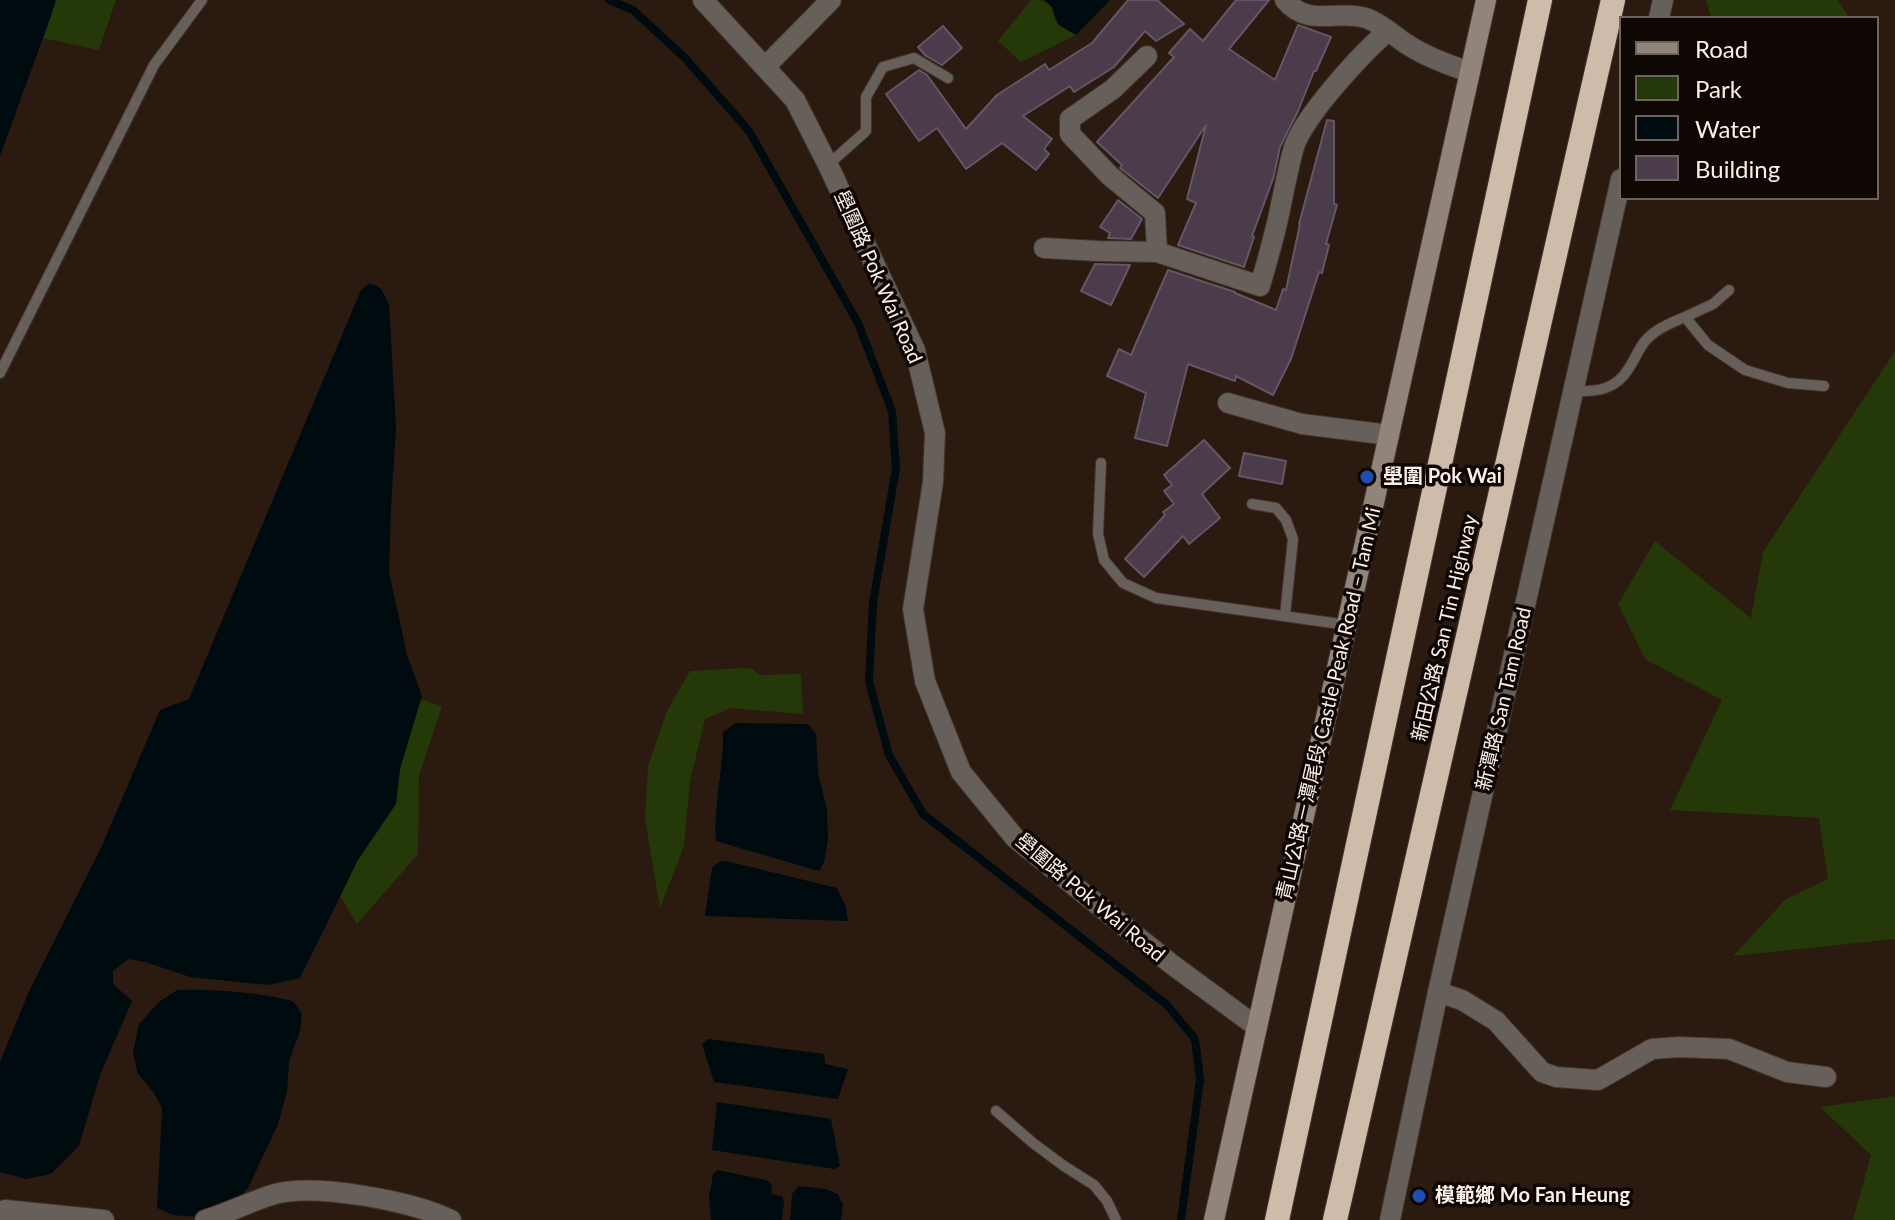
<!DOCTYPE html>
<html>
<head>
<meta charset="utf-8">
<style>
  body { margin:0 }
  #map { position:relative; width:1895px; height:1220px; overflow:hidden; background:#2b1a10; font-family:Lato,sans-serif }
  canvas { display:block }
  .legend { position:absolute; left:1619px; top:16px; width:260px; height:184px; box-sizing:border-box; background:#0e0704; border:2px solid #6d645f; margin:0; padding:10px 14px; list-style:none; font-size:24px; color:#fbefe8 }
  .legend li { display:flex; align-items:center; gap:16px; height:40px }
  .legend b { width:40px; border:2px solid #6d645f }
</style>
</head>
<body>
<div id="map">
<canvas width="1895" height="1220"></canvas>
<ul class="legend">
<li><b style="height:10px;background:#91847a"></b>Road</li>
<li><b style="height:22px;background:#243907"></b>Park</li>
<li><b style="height:22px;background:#000b0f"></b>Water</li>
<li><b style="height:22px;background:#4a3c4b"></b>Building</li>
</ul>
</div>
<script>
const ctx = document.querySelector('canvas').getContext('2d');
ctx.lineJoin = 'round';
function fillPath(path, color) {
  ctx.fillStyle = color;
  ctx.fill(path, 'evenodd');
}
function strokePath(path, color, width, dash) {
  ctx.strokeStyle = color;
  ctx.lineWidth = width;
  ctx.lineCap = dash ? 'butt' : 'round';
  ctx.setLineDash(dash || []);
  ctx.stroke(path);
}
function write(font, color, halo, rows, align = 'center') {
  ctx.font = font + ' Lato,"Noto Sans TC",sans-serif';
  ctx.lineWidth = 7;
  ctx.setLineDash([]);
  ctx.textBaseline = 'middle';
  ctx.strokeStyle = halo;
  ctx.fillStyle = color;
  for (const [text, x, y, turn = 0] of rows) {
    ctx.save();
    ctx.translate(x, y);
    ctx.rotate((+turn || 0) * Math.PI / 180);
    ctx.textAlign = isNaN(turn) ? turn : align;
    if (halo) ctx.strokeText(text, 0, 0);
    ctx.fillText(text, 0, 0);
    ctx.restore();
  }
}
const green = new Path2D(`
  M0 0H116L99 50 43 38 0 145Z
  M1031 0C1060 0 1047 9 1058 24 1061 28 1071 32 1076 35L1021 62 998 41Z
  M1706 0H1838L1849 18H1711Z
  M1895 351V939L1733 956 1786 899 1828 879 1819 818 1670 810 1722 700 1645 659 1618 604 1655 541 1751 618 1763 552Z
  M746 668 753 669 759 675 801 674 803 714 730 708 705 719 690 781 684 846 660 908 645 818 648 766 667 711 690 671Z
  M396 692 442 706 419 776 418 854 357 924 327 874Z
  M1895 1096V1220H1853L1871 1155 1820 1107Z`);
const water = new Path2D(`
  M0 0H56L51 16 0 156Z
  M1044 0H1110L1076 35 1058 24 1052 7Z
  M368 284C382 284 384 294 389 305L396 427 391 507 389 572 407 655 422 696 400 769 396 804 358 860 300 978 268 985 190 977 145 962 128 959 113 971V984L132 1001 100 1075 79 1146 51 1174 26 1179 0 1172V1062L30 989 100 850 160 710 189 699 361 290Z
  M736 723 808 724 816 734 818 773 827 809 828 840 824 862 819 871 716 841C713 804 724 769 723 732Z
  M726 861 837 888 846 907 848 921 705 916 712 868 719 862Z
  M177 990C215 989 256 992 293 1001L302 1014 300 1031 289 1061 287 1092 278 1124 248 1188 222 1219 173 1215 157 1208 162 1108 154 1093 138 1074 133 1053 139 1024 159 1002Z
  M708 1039 824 1054 825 1064 848 1069 838 1099 714 1082 702 1044Z
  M717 1102 831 1119 840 1166 834 1169 712 1150Z
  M718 1170 766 1180 772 1185 771 1192 774 1195 782 1196 784 1201 782 1220H711L709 1198 713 1174Z
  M799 1186 825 1189 838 1194 843 1204 841 1220H790L792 1194Z`);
const stream = new Path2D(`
  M609 0 633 10 685 58 749 131 858 323 892 411 896 468 873 603 869 681 889 755 923 814 1167 1005 1195 1039 1200 1080 1181 1220`);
const building = new Path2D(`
  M1128 0H1157L1184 24 1156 41 1145 31 1114 67 1074 92 1070 86 1023 116 1052 139 1044 149 1049 154 1036 170 1002 143 966 169 937 128 919 141 886 94 919 70 927 75 966 129 997 95 1045 64 1049 70 1092 43Z
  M1236 0H1269L1229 49 1275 80 1298 25 1331 37 1316 71H1314L1298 111 1280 147 1273 179 1252 236 1254 237 1244 267 1178 245 1196 203 1187 199 1206 125 1158 198 1120 168 1122 165 1097 142 1174 57 1169 53 1190 29 1203 41Z
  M943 26 962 48 942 65 926 56 918 47Z
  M1327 120 1334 121V204L1337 205 1326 244 1329 245 1322 273 1319 272 1291 359 1273 395 1236 376 1235 381 1188 364 1167 446 1135 438 1146 393 1107 376 1119 349 1131 355 1168 270 1235 292V293L1276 310 1283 289 1286 290 1300 224H1299Z
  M1118 200 1142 219 1131 239 1108 238 1110 233 1100 227Z
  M1095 264 1130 265 1111 305 1081 291Z
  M1204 440 1230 468 1202 494 1220 518 1189 544 1183 536 1144 577 1125 559 1165 515 1163 512 1174 504 1164 491 1172 485 1164 475Z
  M1244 453 1286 461 1282 484 1239 476Z`);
const service = new Path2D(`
  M828 165 866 131V97L883 67 914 58 948 78
  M1685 317 1713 304 1729 290
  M0 373 154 65 202 0
  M1573 391C1597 392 1616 390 1629 368 1635 359 1639 348 1646 340 1657 328 1671 323 1685 317L1708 345 1745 370 1788 383 1824 386
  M1101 463 1098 534 1104 560 1123 583 1156 598 1347 625
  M1252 504 1276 508 1286 520 1293 539 1285 615
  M996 1111 1033 1143 1064 1166 1094 1185 1107 1201 1116 1220`);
const minor = new Path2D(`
  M703 0 795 100 828 165 915 350 935 433 933 482 913 609 925 681 961 772 1015 838 1170 963 1257 1027
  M1285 0C1308 28 1336 9 1366 18 1381 23 1394 36 1408 45 1427 57 1448 65 1470 72
  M1147 56 1113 89 1070 119V134L1110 176 1155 213 1157 252
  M765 67 831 0
  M1044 248 1098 251 1157 252 1260 286C1267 262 1274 238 1279 214 1284 191 1288 168 1294 147 1304 116 1362 53 1388 31
  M1228 403 1302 424 1389 435
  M1438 992 1462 1000 1496 1021 1542 1072 1556 1077 1598 1080 1652 1049 1679 1047 1729 1049 1787 1072 1826 1077
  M0 1212 5 1210 104 1220
  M205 1220C229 1213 251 1201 275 1194 315 1183 413 1201 451 1220`);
const tertiary = new Path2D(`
  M1659 18 1663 0
  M1390 1220 1438 992 1621 179`);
const secondary = new Path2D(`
  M1214 1220 1486 0`);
const motorway = new Path2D(`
  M1277 1220 1540 0
  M1335 1220 1613 0`);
const markers = [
  [1367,477,8,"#1a4fb4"],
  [1419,1196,8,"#1a4fb4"]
];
const streetNames = [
  ["壆圍路 Pok Wai Road",878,277,66],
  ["新田公路 San Tin Highway",1445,628,-77],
  ["新潭路 San Tam Road",1504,699,-77],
  ["青山公路－潭尾段 Castle Peak Road – Tam Mi",1329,704,-77],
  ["壆圍路 Pok Wai Road",1090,898,40]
];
const poiNames = [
  ["壆圍 Pok Wai",1383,477],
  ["模範鄉 Mo Fan Heung",1435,1196]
];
fillPath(green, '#243907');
fillPath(water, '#000b0f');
strokePath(stream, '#000b0f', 8);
fillPath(building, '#4a3c4b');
strokePath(building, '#655565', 2);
strokePath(service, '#44342a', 12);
strokePath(minor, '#44342a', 22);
strokePath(tertiary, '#44342a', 22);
strokePath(secondary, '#44342a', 22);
strokePath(motorway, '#44342a', 26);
strokePath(service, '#675f59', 10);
strokePath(minor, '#675f59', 20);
strokePath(tertiary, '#675f59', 20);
strokePath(secondary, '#91847a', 20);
strokePath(motorway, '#cfbbaa', 24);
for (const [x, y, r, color] of markers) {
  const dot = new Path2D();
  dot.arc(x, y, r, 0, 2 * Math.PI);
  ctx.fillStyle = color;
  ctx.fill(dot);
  strokePath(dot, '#0e0704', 3);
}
write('20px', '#fbefe8', '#0e0704', streetNames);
write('bold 20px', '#fbefe8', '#0e0704', poiNames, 'left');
</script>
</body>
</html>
